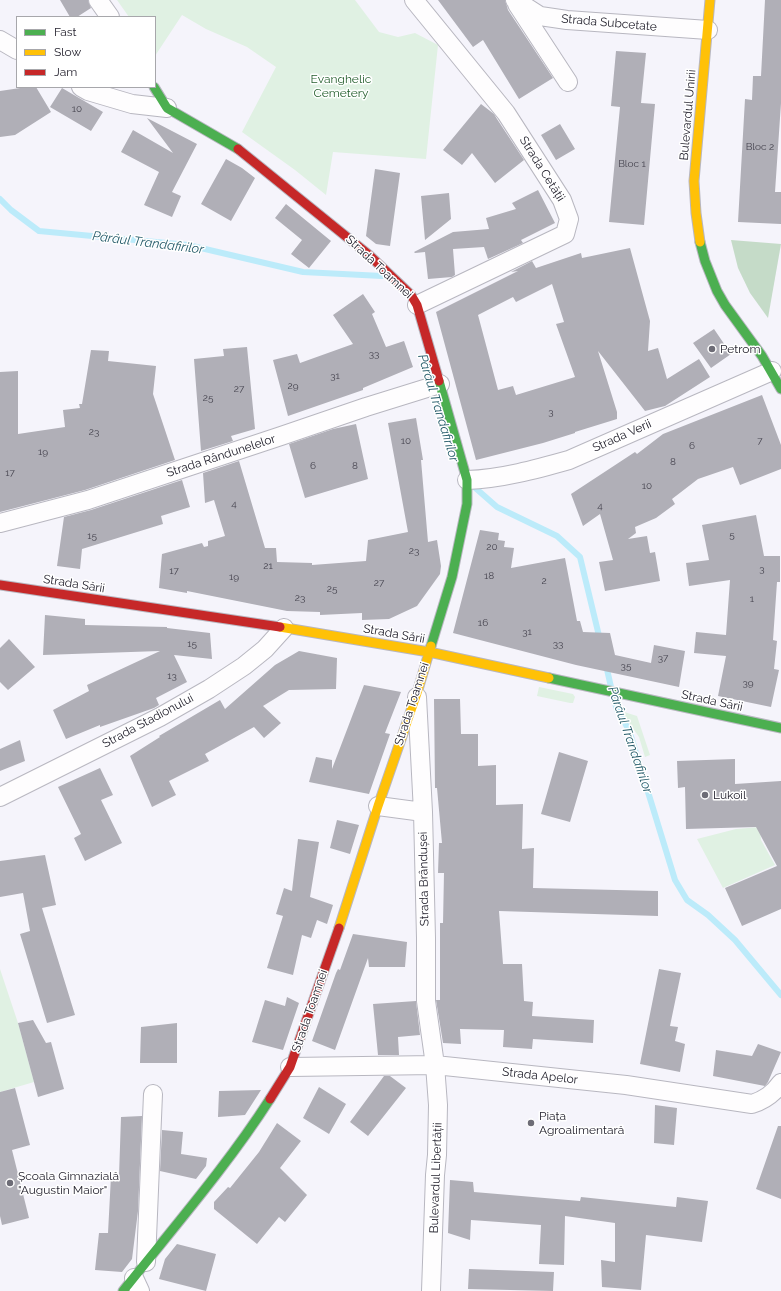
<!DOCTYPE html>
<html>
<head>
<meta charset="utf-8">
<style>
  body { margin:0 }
  #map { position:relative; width:781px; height:1291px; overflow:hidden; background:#f5f4fb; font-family:Raleway,sans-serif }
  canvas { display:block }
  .legend { position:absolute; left:16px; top:16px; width:140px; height:72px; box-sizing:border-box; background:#fff; border:1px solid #a7a7ab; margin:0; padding:5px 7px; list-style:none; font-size:12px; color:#24222e }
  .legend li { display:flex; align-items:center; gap:8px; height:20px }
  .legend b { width:20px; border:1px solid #a7a7ab }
</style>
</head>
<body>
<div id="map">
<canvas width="781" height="1291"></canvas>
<ul class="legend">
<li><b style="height:5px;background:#4caf50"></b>Fast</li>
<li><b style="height:5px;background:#ffc107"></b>Slow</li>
<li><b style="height:5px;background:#c62828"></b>Jam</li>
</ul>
</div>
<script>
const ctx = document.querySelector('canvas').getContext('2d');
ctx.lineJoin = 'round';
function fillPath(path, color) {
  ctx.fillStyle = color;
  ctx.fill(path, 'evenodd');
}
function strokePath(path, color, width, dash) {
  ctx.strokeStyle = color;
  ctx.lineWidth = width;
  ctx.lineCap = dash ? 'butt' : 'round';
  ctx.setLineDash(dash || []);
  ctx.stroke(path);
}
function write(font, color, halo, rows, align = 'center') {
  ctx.font = font + ' Raleway,sans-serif';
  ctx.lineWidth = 3;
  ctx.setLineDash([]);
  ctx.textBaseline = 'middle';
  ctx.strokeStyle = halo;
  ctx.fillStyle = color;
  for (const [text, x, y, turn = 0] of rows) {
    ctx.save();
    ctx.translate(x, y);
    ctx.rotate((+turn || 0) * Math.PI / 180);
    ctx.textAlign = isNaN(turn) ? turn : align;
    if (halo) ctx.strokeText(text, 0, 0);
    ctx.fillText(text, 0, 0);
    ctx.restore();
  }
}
const green = new Path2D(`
  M117 0H355L379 32 398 37 415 33 438 45 426 159 333 152 326 195 295 170 242 132 276 67 247 47 206 29 182 15 155 56V17H129Z
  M539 687 573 694 575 697 573 703H570L537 696Z
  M621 711 637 716 650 755 645 757 639 737Z
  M760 827 761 840 775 865 723 888 697 839 736 829Z
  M0 969 18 1023 34 1082 0 1092Z`);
const forest = new Path2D(`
  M731 240 781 244 768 318 750 293 738 268Z`);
const stream = new Path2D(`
  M0 199 11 210 39 231 188 245 303 272 382 276
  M472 485 497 507 557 536 580 557 600 640
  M606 665 611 687
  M613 696 617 710 629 730 675 880 687 900 708 915 735 940 781 995`);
const building = new Path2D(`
  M60 0H88L91 8 77 17H70Z
  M438 0H505L508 10 553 78 519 99 483 40 473 47Z
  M765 0H781V103L775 192H781V224L738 222 745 99 752 100 753 76H761Z
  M616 51 646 53 641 103 655 104 644 225 609 222 620 107 611 106Z
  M27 87H36L51 112 15 135 0 137V91Z
  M62 88 103 112 91 131 50 107Z
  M481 104 494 114 497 119 524 160 495 183 472 153 462 165 443 150Z
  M147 118 197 144 172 192 181 196 172 217 144 205 159 172 121 152 133 130 173 153Z
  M560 124 575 149 556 160 541 135Z
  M226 159 242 168 255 178 231 221 201 204Z
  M375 169 400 173 390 246 376 244 366 236Z
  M538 190 555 223 521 240 523 243 488 259 484 247 453 249 455 275 452 277 428 279 425 252 415 253 414 252 453 232 489 229 486 218 516 209 512 203Z
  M449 193 451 219 425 240 421 196Z
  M286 204 331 241 309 268 291 254 302 240 275 218Z
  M630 248 650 321 648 351 658 348 667 379 699 359 710 377 665 406 645 411 598 351 617 412V419L575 432V433L543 443 476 460 436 312 518 271 511 272 532 261 536 268 581 253 582 258ZM552 284 564 322 556 324 575 377 516 395 513 386 498 390 478 315 513 297 516 302Z
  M363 294 375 312 372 314 386 347 404 341 413 367 363 388V390L288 416 273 360 297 354 300 363 353 344 333 315Z
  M714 329 731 354 711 368 693 343Z
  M247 347 255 429 231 436 233 441 201 451 194 359 224 356 223 349Z
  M91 350 109 351 108 361 156 366 153 394 175 460 85 490 0 512V372L18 371V434L65 427 63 410 80 408 79 404H82Z
  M762 395 781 445V469L740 485 733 467 698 479 672 499 675 504 656 518 635 527 636 533 628 539 647 536 650 553 655 552 660 581 605 591 599 562 613 560 600 514 583 526 571 494 635 452 637 454 663 434Z
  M416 418 423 460H421L428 542 437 540 441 566 440 574 417 606 389 619 362 620V613L320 615V612L287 611 187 591V593L159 588 162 554 202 543 204 547 208 546V541L225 536 214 500 205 503 203 473 239 461 265 548H276L277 562 312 563V565L366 561 368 540 408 532 388 423Z
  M356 424 368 479 305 498 289 444 333 429Z
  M182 480 190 507 161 516 163 524 82 549 80 569 57 566 64 517 91 510Z
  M756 515 764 556H780V582H777L773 640 777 641 774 669 779 670 771 707 718 696 726 656 694 653 696 632 726 635 730 580 689 586 686 563 709 560 702 525Z
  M480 530 499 533 498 540 505 541 504 547 514 548 511 568 565 558 577 621H580L583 632 610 633 615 655 651 663 654 645 685 651 679 687 576 665 453 633Z
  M45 615 85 619V625L167 627V628L210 633 212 659 174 655 187 682 156 698 159 705 154 708 100 727V725L66 739 53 710 89 691 87 685 160 651 43 655Z
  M9 639 35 667 8 690 0 682V648Z
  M299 651 337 658 336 689 289 690 263 706 281 723 264 738 254 727 205 754 209 761 169 781 176 795 152 807 130 756 160 737 159 736 220 700 225 709 275 665Z
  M364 685 401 692 385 733 390 734 369 794 309 782 316 757 332 760V769Z
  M434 699H460L461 734H478V766L496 765V805L523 804 522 849 534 848 533 888 658 891V916L499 911 503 964H522L524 1001 533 1002 532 1016 594 1020 593 1043 533 1039 532 1049 503 1047 504 1030 460 1029 461 1044 443 1043 436 1000H440V923H443L444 873H438L439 843H442L437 788H435Z
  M20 740 25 761 0 771V749Z
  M559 752 588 761 570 822 541 814Z
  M735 759V784L781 781V909L742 926 725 888 777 866 756 827 686 829 685 787 678 788 677 761Z
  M100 768 113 795 101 800 122 843 85 861 74 838 81 834 58 787Z
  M337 820 359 825 350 854 330 848Z
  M298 839 319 842 310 897 333 905 327 924 317 920 311 938 302 935 293 975 267 968 283 916 276 914 284 888 292 891Z
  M45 855 56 905 42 908 75 1015 47 1023 20 934 30 931 23 893 0 897V861Z
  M353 934 407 942 405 967H369L368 958 335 1050 312 1041 336 973 338 969 340 970Z
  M659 969 681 973 670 1026 678 1027 675 1041 685 1044 680 1072 640 1064Z
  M287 997 299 1003 283 1050 252 1042 265 1000 285 1006Z
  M416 1001 420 1035 398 1037 399 1055H378L373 1004Z
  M33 1020 46 1043 51 1042 64 1089 38 1097 18 1023Z
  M177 1023V1063H140L141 1027Z
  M758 1044 781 1052 768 1082 765 1086 713 1076 716 1050 752 1056Z
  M384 1076H390L406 1088 368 1136 350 1122Z
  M319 1087 346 1104 329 1134 303 1118Z
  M15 1088 30 1145 12 1150 29 1218 2 1225 0 1216V1092Z
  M261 1090 245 1115 218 1117 219 1091Z
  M655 1105 677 1108 674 1145 654 1143Z
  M142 1116 138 1211 132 1259 122 1272 95 1270 99 1233H108L111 1176H119L121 1117Z
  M277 1123 301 1141 280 1168 307 1195 285 1222 279 1217 257 1244 214 1209V1202L228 1187 230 1188 259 1152Z
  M778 1126H781V1199L756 1189Z
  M162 1130 183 1132 181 1154 207 1158 206 1166 196 1179 160 1171Z
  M450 1180 473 1182 474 1192 580 1201 581 1197 676 1207 677 1197 708 1201 702 1242 646 1235 641 1290 602 1287 601 1260 615 1262V1223L565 1216 564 1265 539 1264 541 1225 471 1220 470 1240 448 1233Z
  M177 1244 216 1254 206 1291 159 1279 165 1259Z
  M469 1269 554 1272 553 1291 468 1289Z`);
const street = new Path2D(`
  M98 0 110 17
  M414 0 506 113 562 200 569 219 565 234 417 305
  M515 0 540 16 567 20 708 30
  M517 4 568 82
  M0 40 17 50
  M81 87 88 91 132 104 167 108
  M467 480C501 479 537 469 569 460L772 371
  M0 523 88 500 281 436 366 407 440 384
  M417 697 423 812 426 938V1001L435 1065 438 1105 437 1155 435 1175 431 1291
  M0 797 160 717 209 689 244 666 265 649 284 628
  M378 806 423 812
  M290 1067 435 1065 626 1085 752 1104C765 1100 773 1094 781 1083
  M146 1262 153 1094
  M134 1278 140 1291`);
const fast = new Path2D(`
  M154 87 167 108 238 149
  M700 242 705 261 717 291 725 305 762 356 781 389
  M431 646 452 577 467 504V480L439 381
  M549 678 781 728
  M123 1291C173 1228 227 1166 270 1099`);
const slow = new Path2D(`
  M700 242 696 213 694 181 710 0
  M280 627 429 652 549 678
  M339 928 378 806 417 693 431 646`);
const jam = new Path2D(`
  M238 149 369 255 411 295 417 305 439 381
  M0 585 280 627
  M270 1099 290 1067 339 928`);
const markers = [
  [712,349,4,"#6d6c76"],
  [705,795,4,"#6d6c76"],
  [531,1123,4,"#6d6c76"],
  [10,1183,4,"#6d6c76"]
];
const numberNames = [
  ["10",77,109],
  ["Bloc 2",760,147],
  ["Bloc 1",632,164],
  ["33",374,354],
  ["31",335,376],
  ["29",293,386],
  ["27",239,389],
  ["25",208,398],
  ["3",551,412],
  ["23",94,432],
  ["10",406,441],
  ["7",760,441],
  ["6",692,446],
  ["19",43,452],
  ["8",673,462],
  ["6",313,466],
  ["8",355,466],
  ["17",10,473],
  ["10",647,486],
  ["4",234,504],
  ["4",600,506],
  ["5",732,535],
  ["15",92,536],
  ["20",492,547],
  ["23",414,551],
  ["21",268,566],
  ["3",762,569],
  ["17",174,571],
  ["18",489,576],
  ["19",234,577],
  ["2",544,581],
  ["27",379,583],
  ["25",332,589],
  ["23",300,598],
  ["1",752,599],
  ["16",483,623],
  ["31",527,632],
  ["15",192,644],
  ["33",558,644],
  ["37",663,658],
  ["35",626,666],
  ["13",172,676],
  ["39",748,683]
];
const streetNames = [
  ["Strada Subcetate",609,23,5],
  ["Bulevardul Unirii",688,115,-85],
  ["Strada Cetății",542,169,58],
  ["Strada Toamnei",379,267,43],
  ["Strada Verii",622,436,-24],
  ["Strada Rândunelelor",221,456,-18],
  ["Strada Sării",74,584,9],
  ["Strada Sării",394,634,10],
  ["Strada Sării",712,701,12],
  ["Strada Toamnei",412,704,-72],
  ["Strada Stadionului",148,721,-28],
  ["Strada Brândușei",424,879,-91],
  ["Strada Toamnei",310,1011,-71],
  ["Strada Apelor",540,1076,6],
  ["Bulevardul Libertății",436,1178,-88]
];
const parkNames = [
  ["Evanghelic",341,79],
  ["Cemetery",341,93]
];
const poiNames = [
  ["Petrom",720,349],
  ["Lukoil",713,795],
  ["Piața",539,1116],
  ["Agroalimentară",539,1130],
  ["Școala Gimnazială",18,1176],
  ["\"Augustin Maior\"",18,1190]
];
const waterNames = [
  ["Pârâul Trandafirilor",148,243,7],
  ["Pârâul Trandafirilor",438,408,73],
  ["Pârâul Trandafirilor",630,740,71]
];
fillPath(green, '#e0f1e3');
fillPath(forest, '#c5dbc8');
strokePath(stream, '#bcebfa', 6);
fillPath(building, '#b0afb7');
strokePath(street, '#b8b7c0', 20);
strokePath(fast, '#b8b7c0', 11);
strokePath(slow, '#b8b7c0', 11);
strokePath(jam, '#b8b7c0', 11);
strokePath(street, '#fefdfe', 18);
strokePath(fast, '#4caf50', 9);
strokePath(slow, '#ffc107', 9);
strokePath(jam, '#c62828', 9);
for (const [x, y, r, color] of markers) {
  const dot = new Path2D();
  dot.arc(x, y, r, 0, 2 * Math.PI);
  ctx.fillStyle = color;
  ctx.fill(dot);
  strokePath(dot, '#fff', 1.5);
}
write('10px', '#474550', null, numberNames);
write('12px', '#24222e', '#fff', streetNames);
write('12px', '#235e2c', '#fff', parkNames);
write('12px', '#24222e', '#fff', poiNames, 'left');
write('italic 13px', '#265c6a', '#fff', waterNames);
</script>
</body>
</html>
